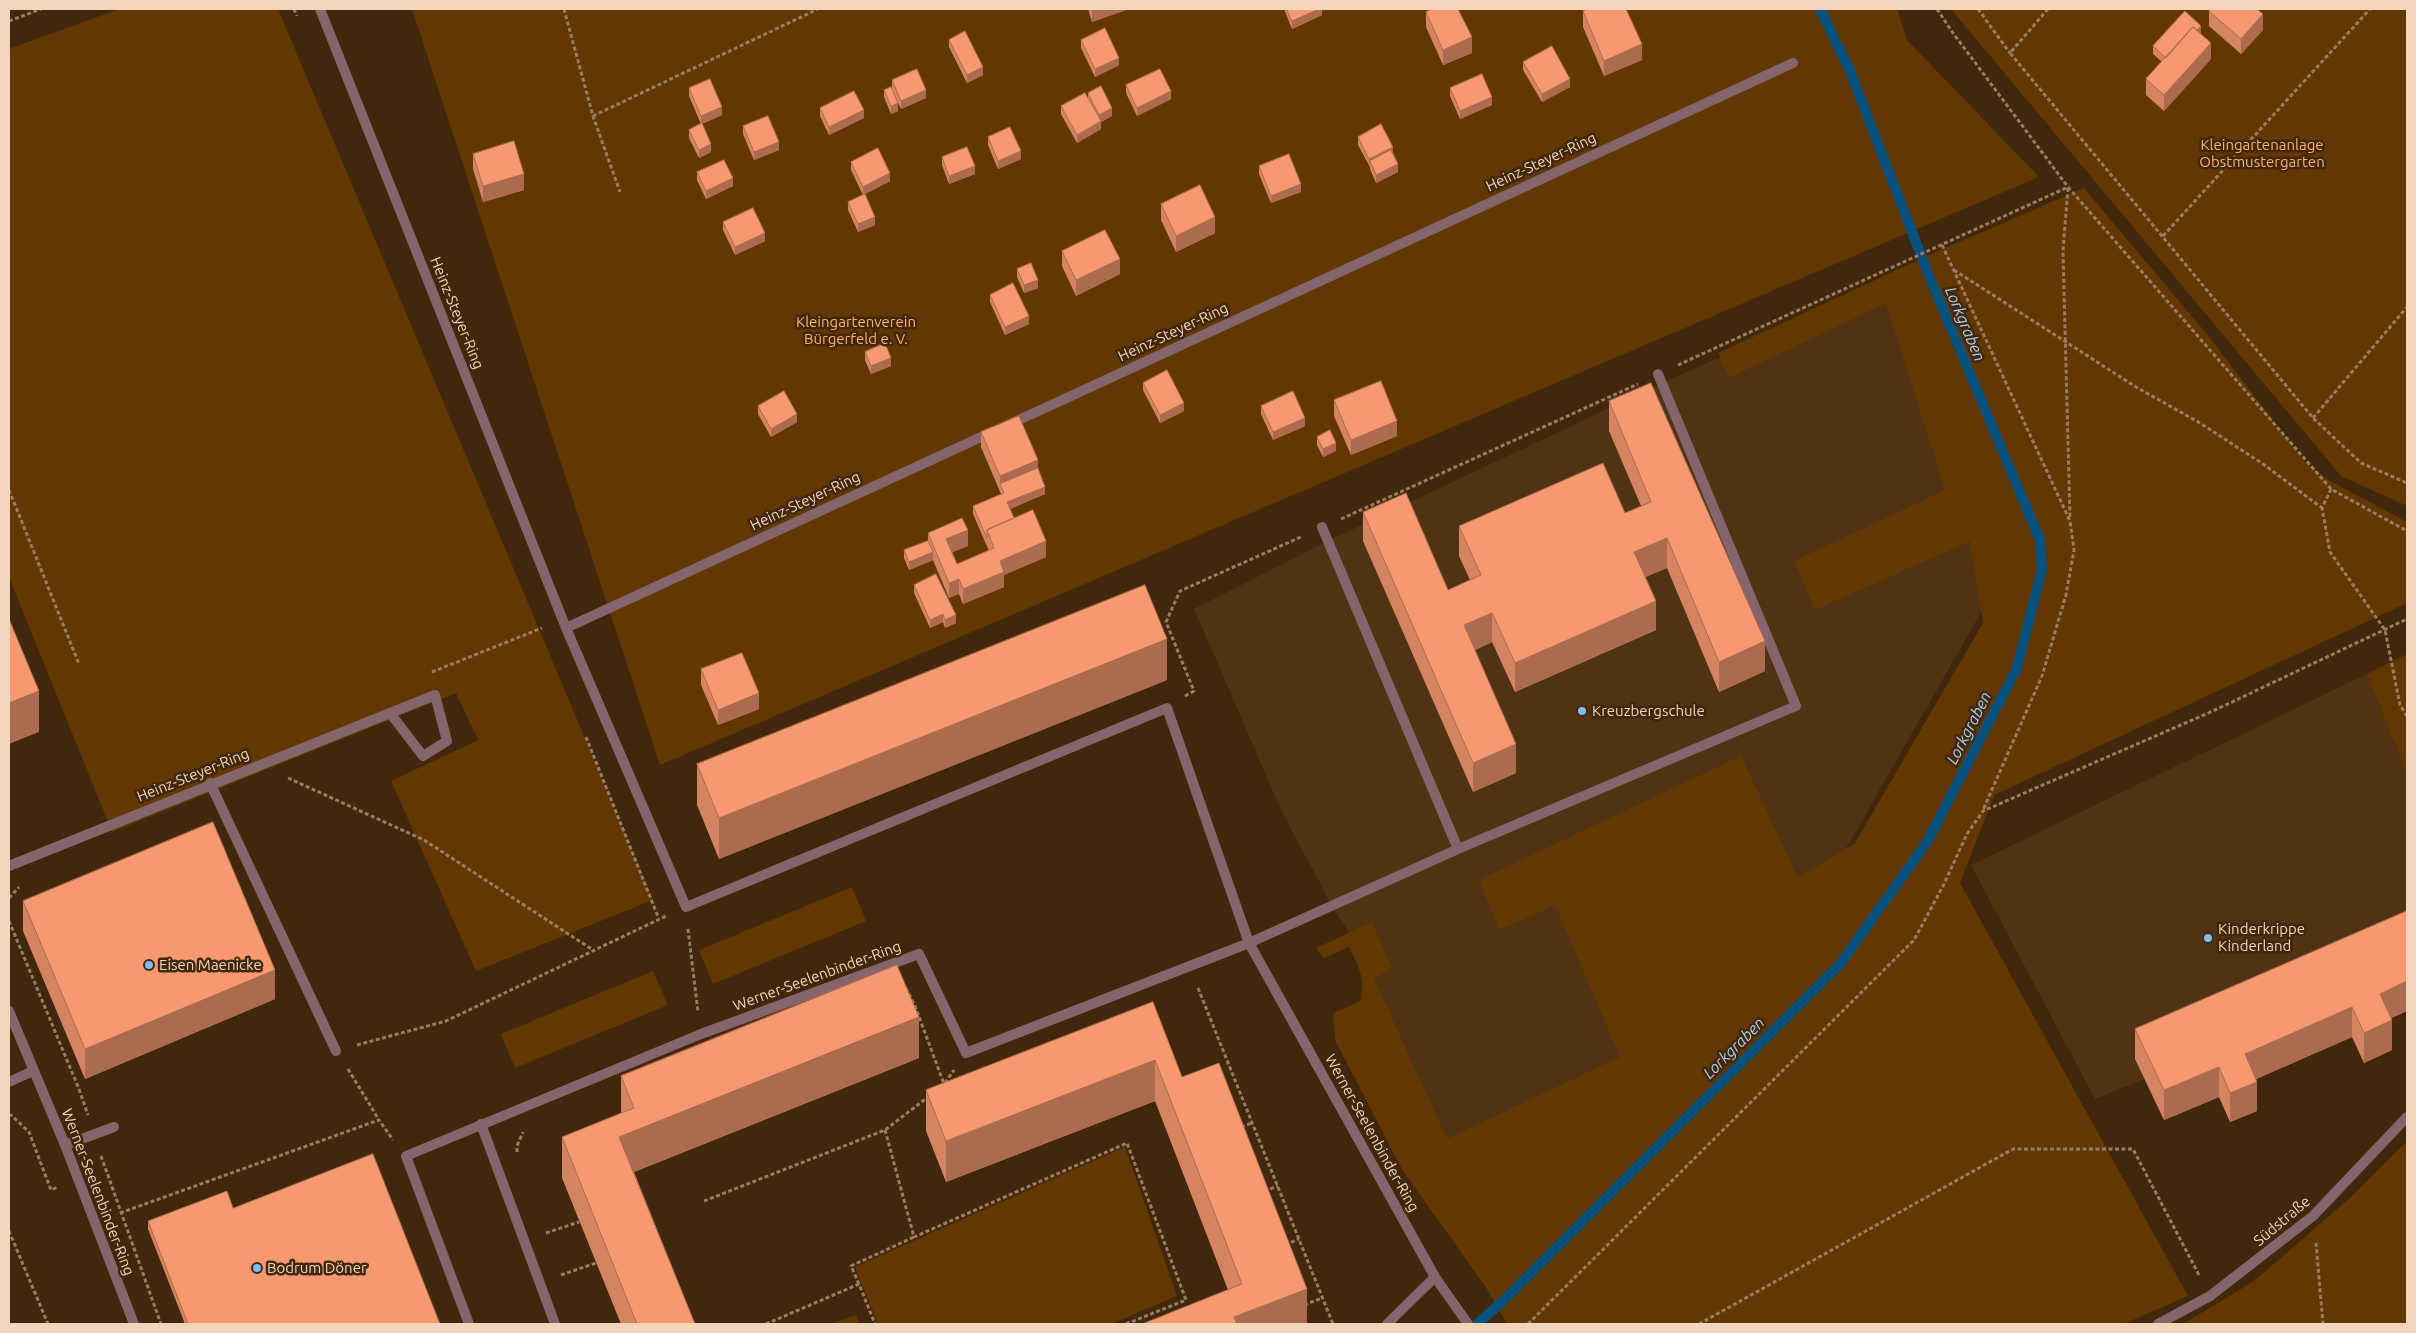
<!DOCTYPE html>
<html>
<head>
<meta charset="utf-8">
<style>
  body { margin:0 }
  #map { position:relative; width:2416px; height:1333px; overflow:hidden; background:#41270b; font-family:Ubuntu,sans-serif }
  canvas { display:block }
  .frame { position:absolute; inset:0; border:10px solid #f2d6bc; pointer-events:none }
</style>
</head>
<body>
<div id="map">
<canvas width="2416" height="1333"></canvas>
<div class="frame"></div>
</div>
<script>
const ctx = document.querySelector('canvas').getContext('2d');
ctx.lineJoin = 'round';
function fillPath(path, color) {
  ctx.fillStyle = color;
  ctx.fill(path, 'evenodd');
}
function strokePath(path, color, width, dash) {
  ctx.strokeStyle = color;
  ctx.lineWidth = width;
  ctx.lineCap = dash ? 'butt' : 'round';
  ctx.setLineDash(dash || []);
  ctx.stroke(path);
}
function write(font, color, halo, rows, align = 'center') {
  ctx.font = font + ' Ubuntu,sans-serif';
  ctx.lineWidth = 5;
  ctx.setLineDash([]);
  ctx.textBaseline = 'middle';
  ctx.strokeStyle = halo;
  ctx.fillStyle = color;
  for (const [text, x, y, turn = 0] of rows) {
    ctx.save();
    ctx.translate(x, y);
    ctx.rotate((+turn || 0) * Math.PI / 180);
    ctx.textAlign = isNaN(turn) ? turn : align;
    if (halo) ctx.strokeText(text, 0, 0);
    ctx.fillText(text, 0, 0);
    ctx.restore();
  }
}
const built = new Path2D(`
  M1887 283 1978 538 1983 609 1821 892 1492 1260 1348 931 1332 906 1282 812 1194 609 1328 541 1662 383Z
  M2367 674 2407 775V1011L2380 1023 2392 1050 2364 1063 2352 1037 2245 1084 2257 1111 2230 1122 2219 1097 2164 1120 2144 1079 2095 1099 1971 865Z`);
const green = new Path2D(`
  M119 9H278L653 900 476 971 391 781 478 740 456 693 112 832 9 577V49Z
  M412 9H1897L1907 40 2039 177 660 765Z
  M1951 9H2407V506L2341 476Z
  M2084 188 2206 333 2305 462 2330 481 2407 522V603L1994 795 1960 883 2188 1296 2124 1324H1507L1487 1289 1403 1171 1335 1040 1333 1013 1361 1001C1365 977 1359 968 1349 947L1324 958 1316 948 1372 922 1392 968 1374 979 1447 1139 1620 1057 1555 905 1499 930 1479 880 1741 756 1798 878 1855 843 1983 623 1970 541 1815 610 1794 561 1945 490 1886 303 1729 378 1718 353 1931 254Z
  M2407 654V775L2367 674Z
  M852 887 866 921 713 984 699 950Z
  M653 971 668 1005 515 1068 501 1034Z
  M2407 1141V1324H2183L2254 1281 2351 1197Z
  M1125 1147 1177 1296 1111 1324H878L855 1267Z
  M856 1315 860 1324H831Z`);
const stream = new Path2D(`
  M1477 1324 1503 1301 1840 964 1927 842 2017 668 2042 569 2040 540 1929 276 1850 71 1820 9`);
const path = new Path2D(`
  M294 9 297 16
  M564 9 593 116 620 192
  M1937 9 1953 33 2068 187 2331 489 2407 531
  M1978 9 2010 53
  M2048 9 2010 53 2313 418 2361 463 2407 483
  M9 21 41 9
  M593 116 818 9
  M2068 188 2063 251 2070 519
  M2163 236 2370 9
  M1942 245 2070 521 2074 550 2066 595 2042 676 1983 810
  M1954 270 2136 387 2200 423 2263 464 2322 508
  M1678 365 2068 187
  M2313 418 2407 307
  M2331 489 2322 508 2330 552 2385 630 2400 705 2407 716
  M9 490 79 664
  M1341 519 1638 384
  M432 672 542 628
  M1185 696 1194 691 1166 622 1180 591 1303 536
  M586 737 659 919
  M288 778 424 840 593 950
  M9 898 19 887
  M9 921 79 1089 88 1115
  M688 929 698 1012
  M906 988 915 1006 944 1084H946
  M1198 988 1333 1324
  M357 1045 446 1021 666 916
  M348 1069 379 1120
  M945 1083 954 1070
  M9 1116 11 1115 29 1132 51 1190 58 1187
  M1241 1127 1252 1123
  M885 1130 914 1237 1127 1143 1186 1300 1126 1324
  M517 1152V1146L523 1132
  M101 1156 161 1324
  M1264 1191 1278 1186
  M704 1201 885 1130 928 1097
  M120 1213 379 1120 393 1140
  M9 1231 48 1324
  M546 1233 579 1222
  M2316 1243 2323 1324
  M1285 1245 1299 1239
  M561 1275 596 1263
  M859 1284 851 1266 914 1237
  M1304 1305 1322 1298
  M766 1324 859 1284 875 1324
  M1528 1324 1914 940 1943 886 1967 834 1983 811 2213 711 2407 619
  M1699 1324 2013 1149H2133L2200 1277`);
const service = new Path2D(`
  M1322 527 1458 849
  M210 783 336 1051
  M1249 943 1458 849 1796 706 1658 374
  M65 1145 114 1127`);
const minor = new Path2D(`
  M320 9 566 628 686 907 1167 708 1249 943 1435 1277 1387 1324
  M1008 425 1793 63
  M566 628 992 432
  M9 866 435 695 447 741 423 756 390 713
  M9 1011 65 1145 134 1324
  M9 1082 33 1071
  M481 1124 555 1324
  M1435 1277 1468 1324
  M469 1324 406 1156 701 1034 919 954 966 1053 1249 943
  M2158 1324 2210 1296 2313 1216 2407 1117`);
const wall = new Path2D(`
  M1088 9H1126V10L1092 22Z
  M1284 9H1322V15L1292 29Z
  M1583 11 1642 60 1604 76 1583 27Z
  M2209 11 2263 30 2241 54 2209 26Z
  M1426 12 1472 53 1443 65 1426 27Z
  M2201 34 2211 59 2164 111 2146 95V79L2162 62 2153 54V46Z
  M949 40 983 75 967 83 949 47Z
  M1081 40 1119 65 1095 77 1081 48Z
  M1523 62 1570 87 1542 102 1523 70Z
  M892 80 926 98 901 109 898 103V111L891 114 884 97V90L892 88Z
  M1126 85 1171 99 1137 116 1126 93Z
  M689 88 722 115 702 124 711 152 699 158 689 138V130L701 124 689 96Z
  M1450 88 1492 105 1460 119 1450 96Z
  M1088 93 1112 116 1101 122V129L1077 143 1061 114V106L1088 98Z
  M820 108 864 118 829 135 820 116Z
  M743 126 779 150 754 160 743 134Z
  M988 137 1021 159 998 169 988 145Z
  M1358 137 1393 154 1398 172 1376 183 1370 169V167L1358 145Z
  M2407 146V164L2406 163V147Z
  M473 154 524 190 483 202 473 169Z
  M942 157 975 174 949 184 942 165Z
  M851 162 890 181 863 195 851 170Z
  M1259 166 1301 192 1271 203 1259 174Z
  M697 172 733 186 706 199 697 180Z
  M848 202 875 225 858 232 848 210Z
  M1161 204 1215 233 1176 252 1161 220Z
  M723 222 765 241 735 255 723 230Z
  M1062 251 1120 274 1076 296 1062 266Z
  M1017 269 1038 288 1024 293 1017 277Z
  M990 295 1029 324 1005 335 990 302Z
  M865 352 891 366 871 374 865 360Z
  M1143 383 1184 411 1160 423 1143 390Z
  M1334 400 1397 436 1351 455 1334 416Z
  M1609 401 1765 671 1719 692 1667 568 1645 577 1656 630 1515 692 1492 642 1475 650 1516 773 1473 792 1363 541V512L1448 590 1470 580 1459 556V526L1625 513 1641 506 1609 431Z
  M758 406 797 422 771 437 758 414Z
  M1261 406 1305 426 1273 440 1261 414Z
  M981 432 1038 468 1045 494 1010 509 1014 518 1046 557 1004 575V587L963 604 959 594 949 598 933 560 909 570 904 558V550L928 541V533L968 546 952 552 957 564 989 551 973 514V506L1001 494 981 447Z
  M1317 437 1336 451 1323 457 1317 445Z
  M914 585 956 623 945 628 943 622 930 628 914 593Z
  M701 669 759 709 718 725 701 685Z
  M1167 680 719 859 697 805V764Z
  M23 901 275 999 85 1079 23 931Z
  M2407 911V1011L2391 1018 2392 1050 2364 1063 2352 1037 2256 1079 2257 1111 2230 1122 2219 1097 2164 1120 2135 1059V1029Z
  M1153 1002 1182 1077 1307 1324 1228 1290 1155 1101 946 1182 926 1131V1090Z
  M919 1058 634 1172 695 1324H621L562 1178V1137L621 1113V1076Z
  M233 1208 440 1324H185L148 1229V1221Z`);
const shadedWall = new Path2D(`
  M1092 9H1126V10L1092 22Z
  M1319 9H1322V15L1292 29V21Z
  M2263 14V30L2241 54V39Z
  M2201 26V34L2169 61Z
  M1472 37V53L1443 65V50Z
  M2211 43V59L2164 111V95Z
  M1642 44V60L1604 76V61Z
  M1119 58V65L1095 77V69Z
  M983 67V75L967 83V75Z
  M1570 79V87L1542 102V94Z
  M926 90V98L901 109V101Z
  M1171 91V99L1137 116V108Z
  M1492 97V105L1460 119V111Z
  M898 103V111L891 114V106Z
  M722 107V115L701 124V116Z
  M1112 108V116L1101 122V129L1077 143V135L1099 123V115Z
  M864 110V118L829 135V127Z
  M779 142V150L754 160V152Z
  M711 144V152L699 158V150Z
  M1393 147V155L1370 161 1369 167V159Z
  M1021 151V159L998 169V161Z
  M1398 164V172L1376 183V175Z
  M975 166V174L949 184V176Z
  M890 173V181L863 195V187Z
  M524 174V190L483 202V186Z
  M733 178V186L706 199V191Z
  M1301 184V192L1271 203V196Z
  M875 217V225L858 232V224Z
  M1215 217V233L1176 252V236Z
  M765 233V241L735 255V247Z
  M1120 259V274L1076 296V280Z
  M1038 280V288L1024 293V285Z
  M1029 316V324L1005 335V327Z
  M891 358V366L871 374V366Z
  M1184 403V411L1160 423V415Z
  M797 414V422L771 437V429Z
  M1305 418V426L1273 440V432Z
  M1397 421V436L1351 455V440Z
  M1336 443V451L1323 457V449Z
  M1038 460V476L1000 484V476Z
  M1045 487V494L1007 510V502Z
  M968 530V546L946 555V539Z
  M1667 538V568L1634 582V552Z
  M1046 541V557L1004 575V587L963 604V589L1000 561Z
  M933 552V560L909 570V562Z
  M959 579V594L949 598V583Z
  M1656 601V630L1515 692V663Z
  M1492 613V642L1464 655V625Z
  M943 614V622L930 628V620Z
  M956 615V623L945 628V620Z
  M1167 639V680L719 859V818Z
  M1765 641V671L1719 692V662Z
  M39 691V732L9 744V703Z
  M759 693V709L718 725V710Z
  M1516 744V773L1473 792V763Z
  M275 970V999L85 1079V1049Z
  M2407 981V1011L2380 1023V994Z
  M2352 1007V1037L2245 1084V1054Z
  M919 1017V1058L619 1178V1137Z
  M2392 1020V1050L2364 1063V1033Z
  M1155 1060V1101L946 1182V1141Z
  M2219 1067V1097L2164 1120V1090Z
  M2257 1082V1111L2230 1122V1093Z
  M1307 1289V1324H1234V1317Z`);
const building = new Path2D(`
  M1287 9H1319L1292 21Z
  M1432 9H1458L1472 37 1443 50 1426 12Z
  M1588 9H1626L1642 44 1604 61 1583 11Z
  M2211 9H2257L2263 14 2241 39 2209 11Z
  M2185 11 2201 26 2197 30 2193 27 2166 58 2153 46Z
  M2193 27 2211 43 2164 95 2146 79Z
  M1105 28 1119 58 1095 69 1081 40Z
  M965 31 983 67 967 75 949 40Z
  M1552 46 1570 79 1542 94 1523 62Z
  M917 69 926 90 901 101 892 80Z
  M1160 69 1171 91 1137 108 1126 85Z
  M1482 74 1492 97 1460 111 1450 88Z
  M710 79 722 107 701 116 689 88Z
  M1101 86 1112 108 1099 115 1088 93Z
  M891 87 898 103 891 106 884 90Z
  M854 91 864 110 829 127 820 108Z
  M1085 93 1101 121 1077 135 1061 106Z
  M768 116 779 142 754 152 743 126Z
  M702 123 711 144 699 150 689 130Z
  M1381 124 1393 147 1369 159 1358 137Z
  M1010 127 1021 151 998 161 988 137Z
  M514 141 524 174 483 186 473 154Z
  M967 147 975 166 949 176 942 157Z
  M878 148 890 173 863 187 851 162Z
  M1391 150 1398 164 1376 175 1370 161Z
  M1289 154 1301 184 1271 196 1259 166Z
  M724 160 733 178 706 191 697 172Z
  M1200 185 1215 217 1176 236 1161 204Z
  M865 194 875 217 858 224 848 202Z
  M753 208 765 233 735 247 723 222Z
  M1105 230 1120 259 1076 280 1062 251Z
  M1031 263 1038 280 1024 285 1017 269Z
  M1013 283 1029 316 1005 327 990 295Z
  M885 343 891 358 871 366 865 352Z
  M1167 370 1184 403 1160 415 1143 383Z
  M1381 381 1397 421 1351 440 1334 400Z
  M1651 383 1765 641 1719 662 1667 538 1634 552 1656 601 1515 663 1492 613 1464 625 1516 744 1473 763 1363 512 1406 493 1448 590 1481 575 1459 526 1603 463 1625 513 1651 502 1609 401Z
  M784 391 797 414 771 429 758 406Z
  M1293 391 1305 418 1273 432 1261 406Z
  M1019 416 1038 460 1000 476 981 432Z
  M1330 430 1336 443 1323 449 1317 437Z
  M1038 468 1045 487 1007 502 1014 518 987 530V538L973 506 1004 493 1000 484Z
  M1033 510 1046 541 1000 561 1004 572 963 589 959 579 949 583 928 533 962 518 968 530 946 539 957 564 994 548 987 530Z
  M928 541 933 552 909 562 904 550Z
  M936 574 956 615 945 620 943 614 930 620 914 585Z
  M1145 585 1167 639 719 818 697 764Z
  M9 619 39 691 9 703Z
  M742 653 759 693 718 710 701 669Z
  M213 822 275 970 85 1049 23 901Z
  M2407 911V981L2380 994 2392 1020 2364 1033 2352 1007 2245 1054 2257 1082 2230 1093 2219 1067 2164 1090 2135 1029Z
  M897 965 919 1017 619 1137 695 1324H637L562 1137 634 1108 621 1076Z
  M1153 1002 1182 1077 1219 1063 1307 1289 1234 1317 1237 1324H1142L1242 1284 1155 1060 946 1141 926 1090Z
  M373 1154 440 1324H188L148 1221 227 1191 233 1208Z`);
const markers = [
  [1582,711,5,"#79bff8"],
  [2208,938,5,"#79bff8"],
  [149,965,5,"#79bff8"],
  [257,1268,5,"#79bff8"]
];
const parkNames = [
  ["Kleingartenanlage",2262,145],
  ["Obstmustergarten",2262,162],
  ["Kleingartenverein",856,322],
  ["Bürgerfeld e. V.",856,339]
];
const streetNames = [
  ["Heinz-Steyer-Ring",1541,162,-25],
  ["Heinz-Steyer-Ring",457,313,68],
  ["Heinz-Steyer-Ring",1173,332,-25],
  ["Heinz-Steyer-Ring",805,501,-25],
  ["Heinz-Steyer-Ring",193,775,-22],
  ["Werner-Seelenbinder-Ring",817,976,-20],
  ["Werner-Seelenbinder-Ring",1372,1133,61],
  ["Werner-Seelenbinder-Ring",98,1192,69],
  ["Südstraße",2282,1221,-40]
];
const poiNames = [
  ["Kreuzbergschule",1592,711],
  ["Kinderkrippe",2218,929],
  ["Kinderland",2218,946],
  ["Eisen Maenicke",159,965],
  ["Bodrum Döner",267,1268]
];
const waterNames = [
  ["Lorkgraben",1965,324,67],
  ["Lorkgraben",1969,728,-63],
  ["Lorkgraben",1734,1048,-45]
];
fillPath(built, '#503313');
fillPath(green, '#633800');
strokePath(stream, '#085280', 10);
strokePath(path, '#987d62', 3, [4, 2.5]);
strokePath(service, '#85656c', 10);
strokePath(minor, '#85656c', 10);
fillPath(wall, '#d48460');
fillPath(shadedWall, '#ac6b4e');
fillPath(building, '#f69970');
strokePath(building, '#ac6b4e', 1);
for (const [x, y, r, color] of markers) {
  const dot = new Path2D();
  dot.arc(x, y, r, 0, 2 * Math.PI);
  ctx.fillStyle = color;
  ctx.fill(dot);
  strokePath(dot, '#41270b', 2);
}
write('15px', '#fdb36a', '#41270b', parkNames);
write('15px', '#f2d6bc', '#41270b', streetNames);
write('15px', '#f2d6bc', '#41270b', poiNames, 'left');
write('italic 16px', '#aad2f3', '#41270b', waterNames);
</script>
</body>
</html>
